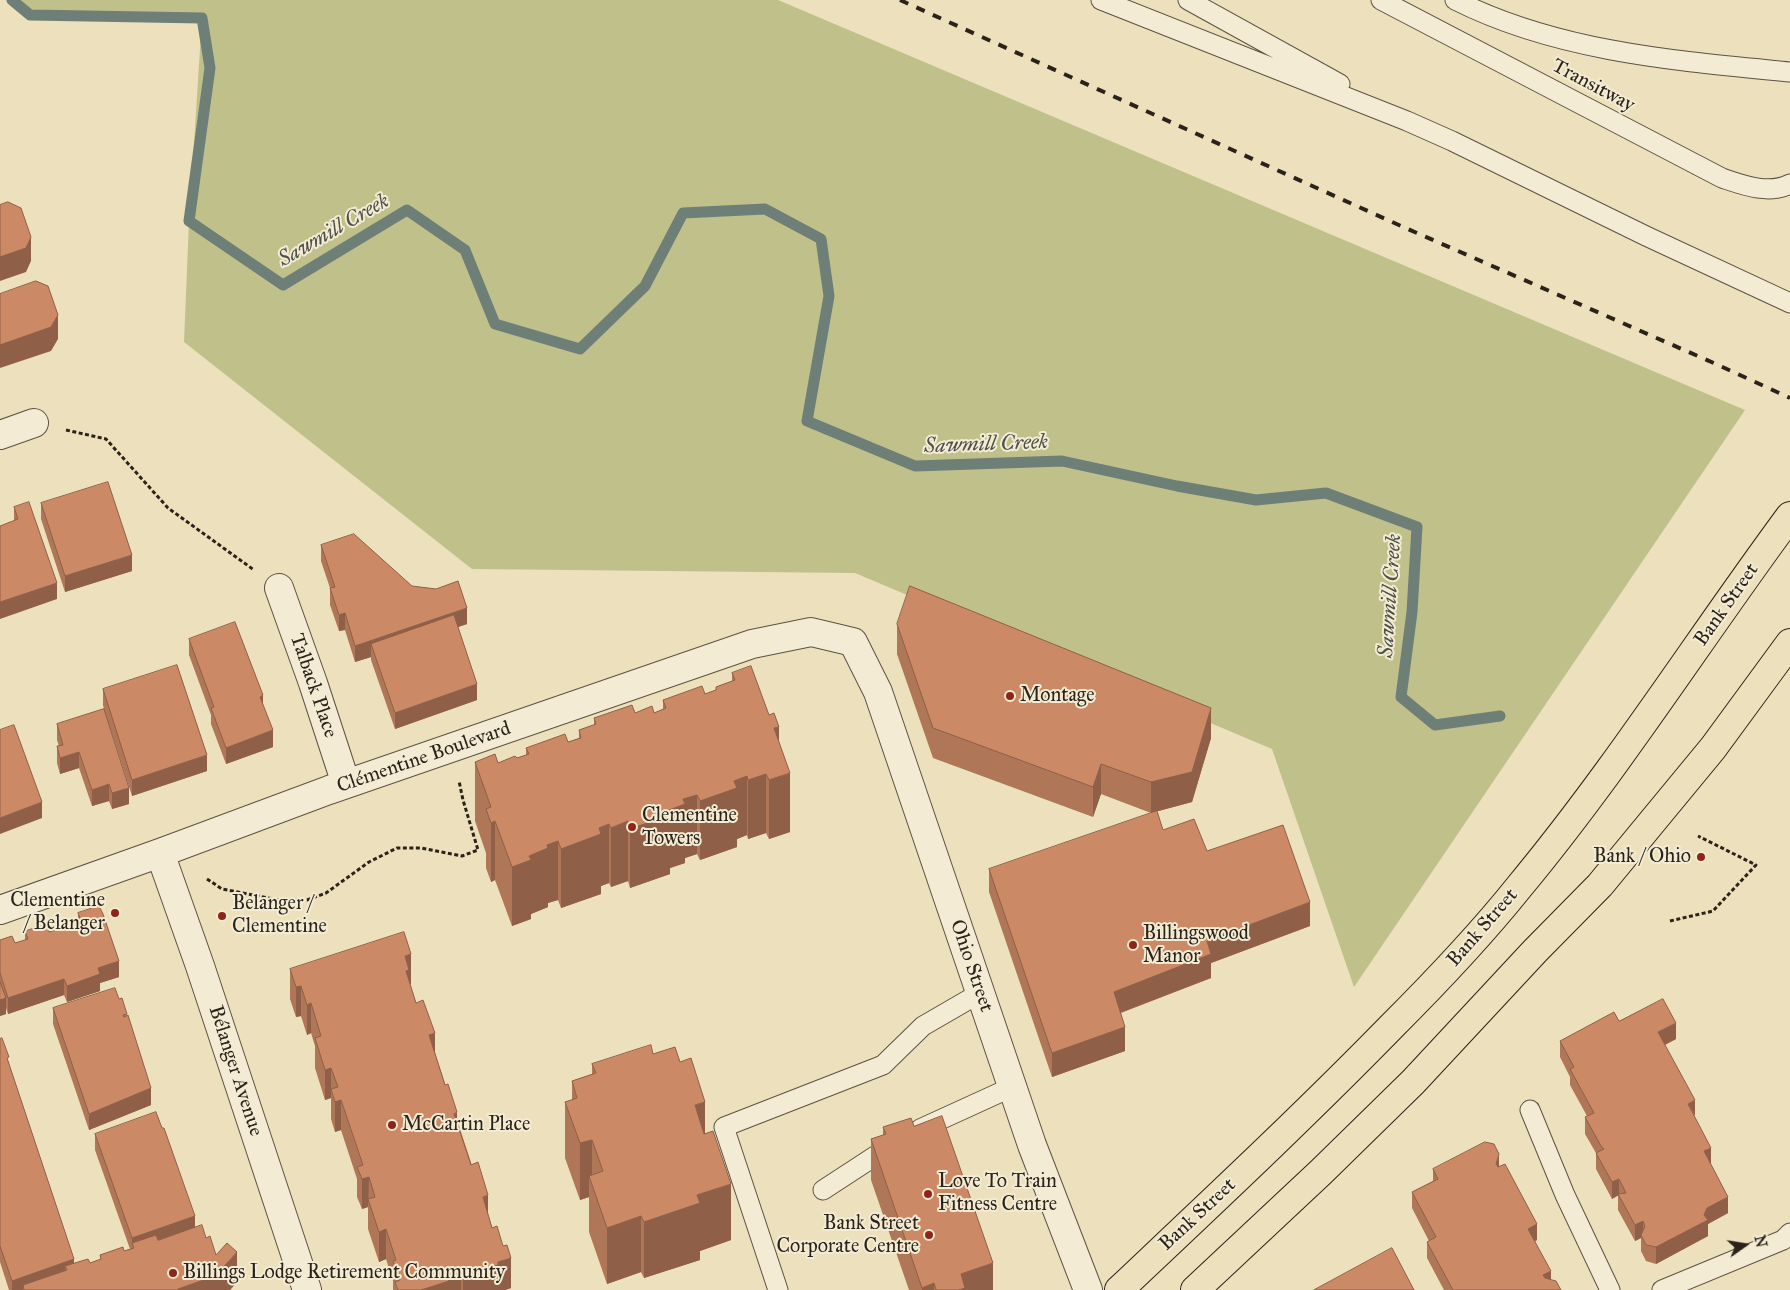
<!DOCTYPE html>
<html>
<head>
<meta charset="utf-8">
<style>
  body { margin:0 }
  #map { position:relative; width:1790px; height:1290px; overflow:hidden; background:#ede0bc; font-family:"IM FELL Great Primer",serif }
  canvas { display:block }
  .north { position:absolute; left:1720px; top:1220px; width:50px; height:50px; -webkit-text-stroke:4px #f3ebd3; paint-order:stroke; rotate:77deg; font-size:14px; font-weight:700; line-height:20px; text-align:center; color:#2b2319 }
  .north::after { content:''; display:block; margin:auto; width:18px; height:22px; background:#2b2319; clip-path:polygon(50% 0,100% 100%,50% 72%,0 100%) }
</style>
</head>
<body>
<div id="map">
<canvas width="1790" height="1290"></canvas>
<div class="north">N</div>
</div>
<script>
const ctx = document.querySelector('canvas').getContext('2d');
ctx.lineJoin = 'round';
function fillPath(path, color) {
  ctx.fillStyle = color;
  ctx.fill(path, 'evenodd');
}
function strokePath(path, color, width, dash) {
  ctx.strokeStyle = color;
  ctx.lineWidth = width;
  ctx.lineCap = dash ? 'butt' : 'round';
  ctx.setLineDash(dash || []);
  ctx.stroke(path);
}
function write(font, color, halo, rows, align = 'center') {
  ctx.font = font + ' "IM FELL Great Primer",serif';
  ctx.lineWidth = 4;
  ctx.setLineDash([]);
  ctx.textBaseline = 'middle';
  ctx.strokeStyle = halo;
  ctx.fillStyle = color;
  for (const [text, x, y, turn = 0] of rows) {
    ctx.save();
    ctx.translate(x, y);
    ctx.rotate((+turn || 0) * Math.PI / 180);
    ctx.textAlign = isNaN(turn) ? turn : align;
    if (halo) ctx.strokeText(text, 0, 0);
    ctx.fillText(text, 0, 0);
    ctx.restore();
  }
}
const green = new Path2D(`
  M12 0H778L1745 410 1354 987 1272 749 855 573 472 569 184 342 189 221 202 18 30 15Z`);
const stream = new Path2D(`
  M12 0 30 15 202 18 210 68 189 221 283 285 407 210 465 250 495 324 580 349 645 286 683 213 765 209 821 239 829 296 807 421 915 466 1062 461 1177 486 1256 500 1326 493 1417 527 1412 612 1401 697 1435 725 1500 716`);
const path = new Path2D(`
  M66 430 106 439 168 508 254 570
  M207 879 222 889 279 900H307L326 893 369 862 397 848H421L462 856 478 850 463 800 459 781
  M1670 921 1713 911 1756 865 1698 836`);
const service = new Path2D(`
  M1101 0 1407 121 1452 141 1646 236 1790 303
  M1188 0 1340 84
  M1381 0 1722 178C1743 185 1768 195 1790 184
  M1455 0C1558 52 1677 61 1790 72
  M1530 1110 1565 1195 1610 1290
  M920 1129 1012 1087
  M823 1190 892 1145
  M778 1290 724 1127 883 1065 923 1026 980 993
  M1662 1290 1783 1240 1790 1233`);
const minor = new Path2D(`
  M0 435 34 423
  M279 588 313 683 346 784
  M160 853 200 966 307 1290
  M0 910 160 853 329 790 752 644 811 632 853 642 878 692 1032 1145 1088 1290`);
const primary = new Path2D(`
  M1119 1290C1210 1204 1302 1118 1390 1028 1435 983 1479 937 1519 887 1617 769 1699 639 1790 516
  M1195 1290 1321 1172 1413 1082 1535 951 1600 885 1713 748 1790 643`);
const rail = new Path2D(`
  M900 0 1401 226 1716 364 1790 398`);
const wall = new Path2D(`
  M41 503 132 571 65 592 41 519Z
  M14 507 57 599 14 521Z
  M321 545 412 586 467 624 458 627 477 700 395 729 371 660V657L355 662 345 630 339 631 330 605V588L321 561Z
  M897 624 1211 738 1192 802 1151 813 1101 794 1093 817 933 758 897 654Z
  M189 639 263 706 273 747 226 764 211 724V715L189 655Z
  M732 673 779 743 790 832 769 839 766 833 748 839 747 835 737 839V847L700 860 697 854 685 858V863L670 868V874L630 888 628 881 611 887 609 883 601 886V894L561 908 558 900 548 903V907L531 914V919L512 926 495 880 491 882 486 868V853L475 821V762L498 763 517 758 526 755V748L568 742 579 738V730L594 725V718L635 713H654L663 709V700L705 694 716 690V687L732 681Z
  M103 689 207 771 132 796 110 727 129 804 112 809 109 801 92 806 79 768 60 774 57 763V746H59L57 740V724L104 709 103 705Z
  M1163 830 1207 851 1310 926 1211 963V978L1121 1013 1125 1051 1052 1077 989 892V869Z
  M78 913 119 977 100 983V991L67 1002 64 995 8 1014 6 1008V1014L0 1016V940L15 943 25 940V931L49 932 78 922Z
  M290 969 411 984H410L416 1003 435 1053 488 1214 511 1288 505 1290H393V1281L386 1259 379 1262 368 1229V1207L362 1209 357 1197V1179L341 1130 335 1132 331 1119V1098L325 1100 315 1068V1046L311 1033 307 1035 301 1016 296 1017 290 999Z
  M119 999 127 1016 151 1105 89 1130 53 1024V1008Z
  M1619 1021 1676 1039 1665 1045 1694 1116 1728 1213 1708 1224V1236L1656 1264 1646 1261 1641 1251V1238L1635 1241 1618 1210V1195L1612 1199 1596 1169V1153L1585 1134V1117L1587 1116 1570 1085V1077L1560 1057V1041Z
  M0 1039 74 1263H90L100 1260V1255L124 1251 130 1249 95 1150V1134L206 1238 216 1255 237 1282 230 1290H9L0 1262Z
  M653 1054 680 1062 705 1134 731 1240 700 1251V1260L644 1278 641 1272 607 1284 589 1232V1197L580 1200 565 1158V1102L572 1100V1081L592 1074V1064Z
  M914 1126 993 1290H909L871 1180V1139L883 1135V1127Z
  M1499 1167 1537 1240 1535 1241 1551 1280 1561 1290H1444L1427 1258V1242L1429 1241 1412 1208V1192L1433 1181V1169Z`);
const shadedWall = new Path2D(`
  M31 237V261L26 272 0 281V257Z
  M58 315V339L51 351 0 368V345Z
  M132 555V571L65 592V576Z
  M57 583V599L0 619V602Z
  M467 608V624L375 656 371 644V657L355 662V646Z
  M345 613V630L339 631V615Z
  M477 684V700L395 729V713Z
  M263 695V711L260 697Z
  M1211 708V738L1192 802 1151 813V782Z
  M779 727V777L790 773V832L769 839V780L774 728Z
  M273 730V747L226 764V748Z
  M79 752V768L60 774V758Z
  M207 755V771L132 796V780Z
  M1101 764V794L1093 817V787Z
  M766 774V833L748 839V780Z
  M747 776V835L737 839V847L700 860V801L734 781Z
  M109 784V801L92 806V790Z
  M129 788V804L112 809V793Z
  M697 795V854L685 858V863L670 868V874L630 888V829L669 810 683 799Z
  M42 802V818L0 834V818Z
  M495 821V880L491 882V823Z
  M628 821V881L611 887V828Z
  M609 824V883L601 886V894L561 908V849L599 828Z
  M558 841V900L548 903V907L531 914V919L512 926V867L547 845Z
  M1310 902V926L1211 963V978L1114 1015V992L1207 941Z
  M411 954V984H409L406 1001 405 956Z
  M119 961V977L100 983V991L67 1002V986L98 968Z
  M64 979V995L8 1014V998Z
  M301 986V1016L296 1017V987Z
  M6 998V1014L0 1016V1000Z
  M311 1003V1033L307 1035V1005Z
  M1676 1023V1039L1658 1048V1032Z
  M1125 1027V1051L1052 1077V1053Z
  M435 1033V1063L429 1035Z
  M331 1068V1098L325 1100V1070Z
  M151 1088V1105L89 1130V1114Z
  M341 1100V1130L335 1132V1102Z
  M1695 1100V1116L1688 1104Z
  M705 1102V1158L695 1105Z
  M457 1112V1142L454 1114Z
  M592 1140V1183L589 1176V1197L580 1200V1143Z
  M1711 1148V1164L1704 1167V1151Z
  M1499 1154V1170L1496 1164Z
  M369 1177 368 1207 362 1209V1179Z
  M1619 1179V1195L1612 1199V1182Z
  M731 1184V1240L700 1251V1260L644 1278V1222L697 1195Z
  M488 1195V1225L483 1197Z
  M1728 1197V1213L1708 1224V1236L1656 1264V1247L1704 1215 1707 1208Z
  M195 1216V1232L134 1248 132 1243V1254V1238Z
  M641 1216V1272L607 1284V1228Z
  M1643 1221V1237L1641 1235V1238L1635 1241V1225Z
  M1537 1224V1240L1528 1245V1229Z
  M386 1229V1259L379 1262V1232Z
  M237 1252V1282L230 1290H178V1289L218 1273Z
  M511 1258V1288L505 1290H463V1276L498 1262Z
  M74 1259V1276L67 1270 65 1266V1279L23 1285V1290H12V1281Z
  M993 1263V1290H959L961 1274Z
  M1551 1271V1287L1543 1275Z
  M461 1272V1290H421L447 1276Z
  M934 1283V1290H922V1288Z`);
const building = new Path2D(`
  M8 202 21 208 31 237 26 248 0 257V205Z
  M36 281 48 286 58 315 51 327 0 345V294Z
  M108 482 132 555 65 576 41 503Z
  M29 502 57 583 0 602V526L18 519 14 507Z
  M354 534 412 586 436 589 458 581 467 608 355 646 345 613 339 615 330 588 335 587 321 545Z
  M910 586 1211 708 1192 772 1151 782 1101 764 1093 787 933 728 897 624Z
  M454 615 477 684 395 713 371 644Z
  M235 622 263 695 260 697 273 730 226 748 211 708 214 707 189 639Z
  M177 665 207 755 132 780 103 689Z
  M751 666 769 715 774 713 779 727 774 728 790 773 769 780 766 774 748 780 747 776 734 781 737 788 700 801 697 795 683 799 685 804 669 810 670 815 630 829 628 821 611 828 609 824 599 828 601 834 561 849 558 841 547 845 548 848 529 856 531 860 512 867 495 821 491 823 486 809 491 807 475 762 495 754 498 763 515 756 517 758 529 754 526 748 565 734 568 742 581 738 579 730 596 724 594 718 632 705 635 713 652 706 654 713 666 708 663 700 702 686 705 694 716 690V687L735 680 732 673Z
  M104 709 129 788 112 793 109 784 92 790 79 752 60 758 57 746 63 745 57 724Z
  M14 725 42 802 0 818V730Z
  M1157 811 1163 830 1194 819 1207 851 1283 825 1310 902 1207 941 1211 954 1114 992 1125 1027 1052 1053 989 869Z
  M99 906 103 914 119 961 98 968 100 974 67 986 64 979 8 998 0 973V940L12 936 15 943 28 939 25 931 47 924 49 932 81 921 78 913Z
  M404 932 411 954 405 956 409 970 406 971 416 1003 423 1000 435 1033 429 1035 445 1085 448 1084 457 1112 454 1114 471 1165 478 1162 488 1195 483 1197 492 1228 497 1226 503 1246 507 1245 511 1258 498 1262V1265L463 1276 461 1272 447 1276 449 1281 421 1290H398L395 1282 400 1280 393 1261 396 1260 386 1229 379 1232 368 1199 375 1197 369 1177 362 1179 357 1167 363 1165 341 1100 335 1102 331 1089 338 1087 331 1068 325 1070 315 1038 321 1036 311 1003 307 1005 301 986 296 987 290 969Z
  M0 982 6 998 0 1000Z
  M115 988 119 999 122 998 127 1014 123 1015 124 1017 128 1015 151 1088 89 1114 53 1008Z
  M1663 999 1676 1023 1658 1032 1695 1100 1688 1104 1711 1148 1704 1151 1728 1197 1707 1208 1704 1215 1708 1220 1656 1247 1646 1245 1641 1235 1645 1226 1643 1221 1635 1225 1618 1194 1626 1193 1619 1179 1612 1182 1596 1153 1604 1149 1601 1146 1585 1117 1594 1113 1570 1069 1574 1067 1560 1041 1614 1012 1619 1021Z
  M2 1038 9 1057 7 1058 74 1259 12 1281 0 1246V1039Z
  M651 1045 653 1054 675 1047 680 1062 691 1058 705 1102 695 1105 704 1134 713 1131 731 1184 697 1195 700 1203 644 1222 641 1216 607 1228 589 1176 603 1171 592 1140 580 1143 565 1102 577 1098 572 1081 596 1073 592 1064Z
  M156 1112 162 1128H164L195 1216 132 1238 95 1134Z
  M942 1116 993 1263 961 1274 965 1288 959 1290H936L934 1283 922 1288 871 1139 886 1134 883 1127 911 1118 914 1126Z
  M1485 1142 1494 1144 1499 1154 1496 1164 1498 1167 1505 1164 1537 1224 1528 1229 1551 1271 1543 1275 1545 1278 1556 1281 1561 1290H1453L1427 1242 1436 1237 1412 1192 1438 1179 1433 1169Z
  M202 1225 206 1238 210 1236 216 1255 227 1243 237 1252 218 1273V1275L178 1289V1290H24L23 1285 67 1270 65 1266 88 1259 90 1263 101 1259 100 1255 123 1247 124 1251 134 1248 132 1243 156 1235 158 1240Z
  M1392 1248 1414 1290H1314Z`);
const markers = [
  [1010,696,5,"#8f2418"],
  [632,827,5,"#8f2418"],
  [1701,857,5,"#8f2418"],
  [115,913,5,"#8f2418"],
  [222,916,5,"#8f2418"],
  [1133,945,5,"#8f2418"],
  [392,1125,5,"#8f2418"],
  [928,1194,5,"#8f2418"],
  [929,1235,5,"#8f2418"],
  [173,1273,5,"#8f2418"]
];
const streetNames = [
  ["Transitway",1593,86,28],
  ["Bank Street",1727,605,-55],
  ["Talback Place",313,686,71],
  ["Clémentine Boulevard",424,758,-19],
  ["Bank Street",1483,928,-49],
  ["Ohio Street",971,966,71],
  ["Bélanger Avenue",235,1071,72],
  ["Bank Street",1198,1215,-43]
];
const poiNames = [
  ["Montage",1020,696],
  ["Clementine",642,816],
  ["Towers",642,839],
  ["Bank / Ohio",1691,857,"right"],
  ["Clementine",105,901,"right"],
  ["/ Belanger",105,924,"right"],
  ["Belanger /",232,904],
  ["Clementine",232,927],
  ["Billingswood",1143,934],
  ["Manor",1143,957],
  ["McCartin Place",402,1125],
  ["Love To Train",938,1182],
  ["Fitness Centre",938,1205],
  ["Bank Street",919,1224,"right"],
  ["Corporate Centre",919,1247,"right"],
  ["Billings Lodge Retirement Community",183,1273]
];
const waterNames = [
  ["Sawmill Creek",334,231,-30],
  ["Sawmill Creek",986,445,-2],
  ["Sawmill Creek",1391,596,-86]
];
fillPath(green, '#c0c08b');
strokePath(stream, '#6d7f76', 11);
strokePath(service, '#5c5242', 21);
strokePath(minor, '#5c5242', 30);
strokePath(primary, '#2b2319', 30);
strokePath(path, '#2b2319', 3, [4, 2.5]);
strokePath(service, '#f3ebd3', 19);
strokePath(minor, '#f3ebd3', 28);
strokePath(primary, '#ede0bc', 28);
strokePath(rail, '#2b2319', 4, [9, 9]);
fillPath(wall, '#af7657');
fillPath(shadedWall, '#8f6047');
fillPath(building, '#cc8965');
strokePath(building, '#8f6047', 1);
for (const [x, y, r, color] of markers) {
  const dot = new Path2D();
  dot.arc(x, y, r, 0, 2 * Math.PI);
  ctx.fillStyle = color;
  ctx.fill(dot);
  strokePath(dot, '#f3ebd3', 2);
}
write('20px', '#2b2319', '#f3ebd3', streetNames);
write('20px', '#2b2319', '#f3ebd3', poiNames, 'left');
write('italic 21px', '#4c5148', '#f3ebd3', waterNames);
</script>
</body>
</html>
